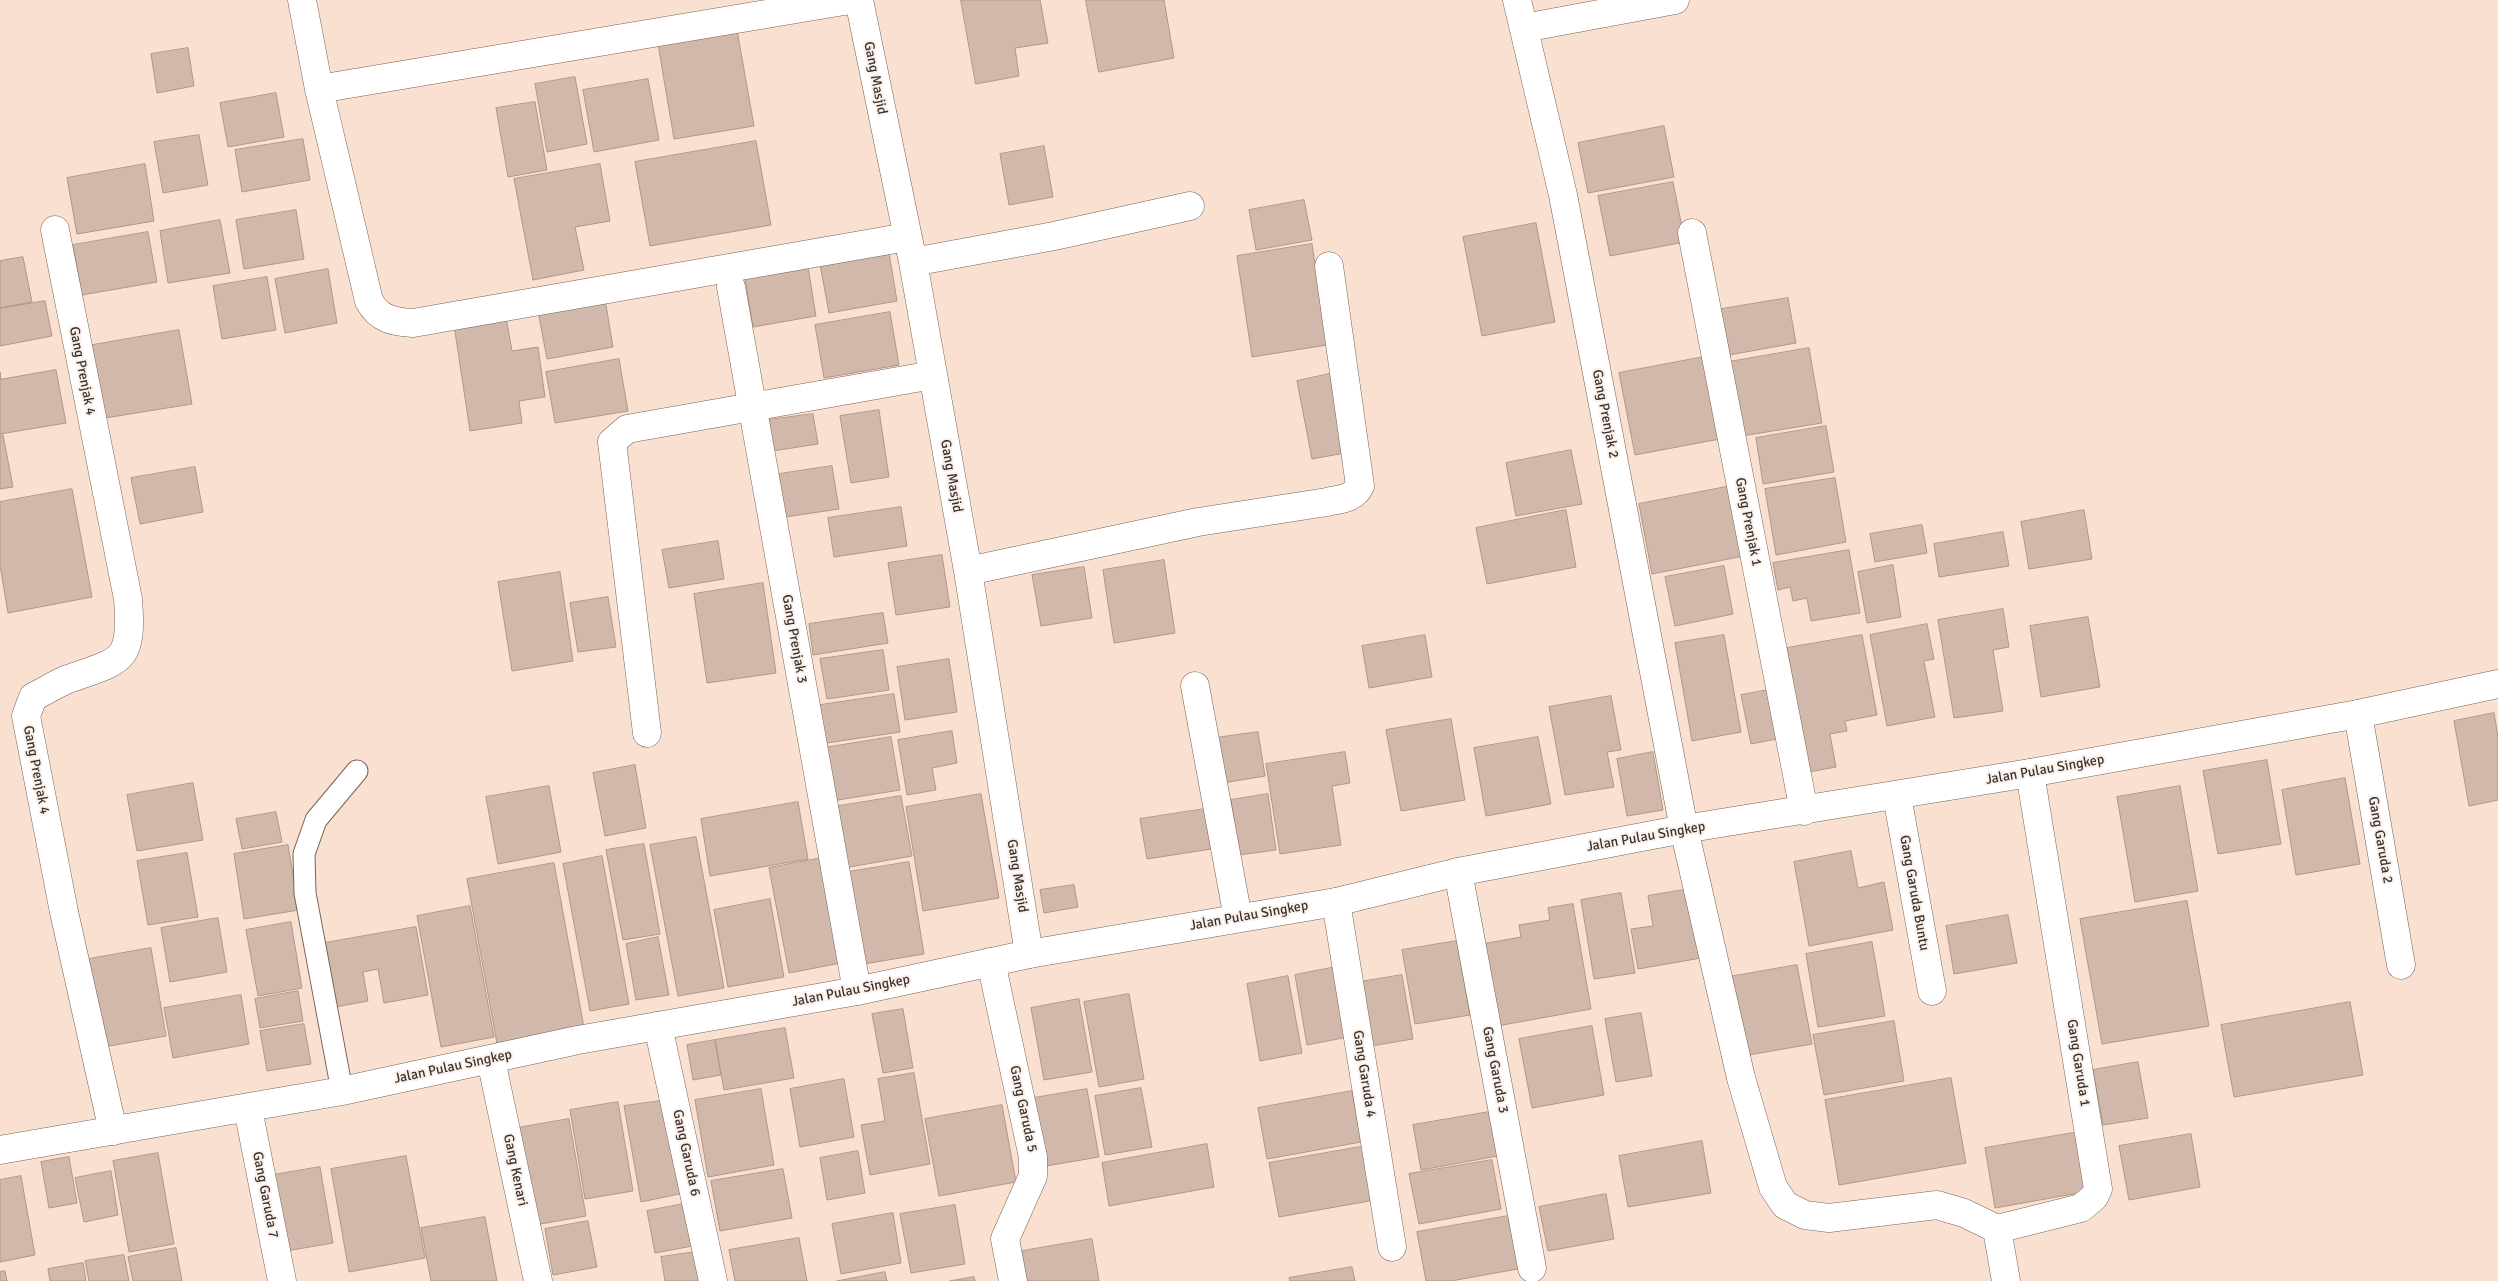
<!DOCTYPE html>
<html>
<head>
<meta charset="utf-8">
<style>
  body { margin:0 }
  canvas { display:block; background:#fae0d1 }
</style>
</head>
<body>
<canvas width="2498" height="1281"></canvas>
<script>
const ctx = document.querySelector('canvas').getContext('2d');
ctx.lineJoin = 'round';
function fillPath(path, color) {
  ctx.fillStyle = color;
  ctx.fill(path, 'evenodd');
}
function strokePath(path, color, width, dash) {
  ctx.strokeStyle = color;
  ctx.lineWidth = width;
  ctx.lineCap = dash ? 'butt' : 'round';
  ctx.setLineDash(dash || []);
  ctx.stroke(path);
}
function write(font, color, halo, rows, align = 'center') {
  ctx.font = font + ' Signika,sans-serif';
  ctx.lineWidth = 4;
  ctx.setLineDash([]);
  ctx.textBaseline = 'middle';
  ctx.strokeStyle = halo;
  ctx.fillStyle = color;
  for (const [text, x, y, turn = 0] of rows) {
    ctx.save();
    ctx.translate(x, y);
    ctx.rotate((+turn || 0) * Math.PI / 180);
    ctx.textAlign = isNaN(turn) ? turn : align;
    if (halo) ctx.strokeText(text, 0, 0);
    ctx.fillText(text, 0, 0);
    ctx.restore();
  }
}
const building = new Path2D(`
  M961 0H1040L1048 43 1015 48 1019 76 976 84Z
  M1086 0H1164L1174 58 1099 72Z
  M737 30 754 126 674 139 658 44Z
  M188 48 194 86 157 93 151 54Z
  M575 77 587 144 547 152 535 84Z
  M648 79 659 140 594 152 583 90Z
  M276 93 284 137 228 147 220 103Z
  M535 102 547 170 508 177 496 108Z
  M1664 126 1674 177 1588 193 1578 143Z
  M199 135 208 185 163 193 154 142Z
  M303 139 310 180 242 192 235 150Z
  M756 141 771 225 650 246 635 162Z
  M1044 146 1053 197 1009 205 1000 154Z
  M145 164 154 221 77 234 67 178Z
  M600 164 610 221 575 227 584 270 533 280 514 179Z
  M1673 182 1685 242 1610 256 1598 196Z
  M1304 200 1312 240 1256 250 1249 210Z
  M296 210 304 259 244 269 236 220Z
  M220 220 230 273 168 283 160 231Z
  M1536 223 1555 322 1482 336 1463 237Z
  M148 232 157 282 82 295 73 245Z
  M1312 244 1327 345 1252 357 1237 256Z
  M888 247 897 301 829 313 819 259Z
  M23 257 32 302 0 308V261Z
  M807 261 816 316 753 327 744 272Z
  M328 269 337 323 285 333 275 279Z
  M267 277 276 330 222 339 213 286Z
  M1788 298 1796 343 1723 356 1716 310Z
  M605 299 613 347 547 359 538 311Z
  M45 301 52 336 0 346V309Z
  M890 312 899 365 824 378 815 325Z
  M506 317 512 351 538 347 545 397 519 401 522 423 470 431 454 325Z
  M179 330 192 404 99 419 87 346Z
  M1809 348 1822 423 1742 436 1729 362Z
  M1709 356 1725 438 1635 455 1619 373Z
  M619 359 628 411 555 423 546 372Z
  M56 370 66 423 0 434V372L1 379Z
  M1334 373 1350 452 1312 459 1297 381Z
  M879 410 889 477 851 483 840 416Z
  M813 414 818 444 766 452 761 421Z
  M1826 426 1834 472 1763 484 1756 438Z
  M3 435 13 487 0 489V436Z
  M1571 450 1582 504 1516 516 1506 463Z
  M832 466 839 509 779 518 773 475Z
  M195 467 203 512 140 524 131 478Z
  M1835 478 1846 542 1776 555 1765 489Z
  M1731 486 1744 556 1652 574 1639 504Z
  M72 489 92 597 8 613 0 565V502Z
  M901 507 907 546 834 557 828 518Z
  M1566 510 1576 567 1487 584 1476 528Z
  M2084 510 2092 559 2029 569 2021 522Z
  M1922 525 1927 553 1875 562 1870 534Z
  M2003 532 2009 566 1939 577 1934 544Z
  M718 541 724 579 669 588 662 550Z
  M1849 550 1860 613 1811 621 1807 598 1793 601 1790 587 1778 590 1773 563Z
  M942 555 950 607 896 615 888 563Z
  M1164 560 1175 633 1114 643 1103 570Z
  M1893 565 1901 617 1867 623 1858 572Z
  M1724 566 1733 614 1675 626 1665 577Z
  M1084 567 1092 618 1041 626 1032 575Z
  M560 572 573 661 512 671 498 582Z
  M763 583 776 673 707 683 694 594Z
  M608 597 616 647 578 652 570 603Z
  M2003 609 2009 647 1993 650 2003 711 1954 718 1938 620Z
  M883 613 888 643 813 655 809 624Z
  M2088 617 2100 687 2041 697 2030 626Z
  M1927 624 1934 659 1924 661 1935 717 1887 726 1870 635Z
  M1425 635 1432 677 1369 688 1362 646Z
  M1724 635 1741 732 1692 741 1675 643Z
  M1862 635 1877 715 1845 721 1847 731 1830 734 1836 767 1809 772 1787 648Z
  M883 650 889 690 827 699 820 659Z
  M949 659 957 712 905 720 897 667Z
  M1774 689 1782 738 1751 744 1741 695Z
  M894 694 900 732 820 744 814 706Z
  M1611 696 1621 750 1607 752 1614 787 1565 795 1549 707Z
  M2494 713 2498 737V800L2469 806 2454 721Z
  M1451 719 1465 800 1401 811 1386 730Z
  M952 731 957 763 932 768 936 790 907 795 898 740Z
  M1258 732 1265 776 1223 783 1216 738Z
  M891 737 900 790 832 801 824 748Z
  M1538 737 1551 804 1486 816 1474 748Z
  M1345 752 1350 783 1332 786 1341 845 1280 854 1266 764Z
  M1653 752 1663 810 1627 816 1617 759Z
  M2267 760 2281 844 2218 854 2203 771Z
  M635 765 646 828 605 836 593 773Z
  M2345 778 2360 864 2296 875 2282 790Z
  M193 783 203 840 137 851 127 795Z
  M549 786 561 852 498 864 486 797Z
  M2180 786 2198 891 2135 902 2117 797Z
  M981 794 999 898 923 911 906 807Z
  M1268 794 1276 850 1239 855 1231 800Z
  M901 796 912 856 844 868 833 807Z
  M798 802 808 859 710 876 701 819Z
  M1211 808 1218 848 1147 859 1140 819Z
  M276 812 282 842 242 849 236 819Z
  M696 837 724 988 678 996 650 845Z
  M644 844 660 934 623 940 606 850Z
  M288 845 299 910 244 919 234 854Z
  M1851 851 1858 888 1884 882 1893 930 1809 946 1794 862Z
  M187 853 198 917 148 925 137 861Z
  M602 856 629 1004 590 1011 563 864Z
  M822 858 841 963 789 973 769 868Z
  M909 862 924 954 858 965 842 873Z
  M554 863 585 1033 498 1049 467 879Z
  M1074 885 1078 907 1044 913 1040 890Z
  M1695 888 1707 957 1638 969 1631 929 1653 926 1648 896Z
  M1621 893 1635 973 1594 979 1581 900Z
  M770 899 784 977 728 987 714 910Z
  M2187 901 2209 1026 2102 1044 2080 919Z
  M1573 904 1591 1009 1497 1026 1482 944 1521 937 1519 925 1550 920 1548 908Z
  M470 906 494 1037 441 1047 417 916Z
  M2008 915 2017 963 1954 974 1946 926Z
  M218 918 227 972 170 982 161 928Z
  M291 922 302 988 258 996 246 930Z
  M416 927 428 995 384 1003 378 969 363 972 368 1001 330 1008 319 944Z
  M658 937 669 995 636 1000 626 944Z
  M1457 941 1470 1015 1415 1024 1402 950Z
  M1872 942 1885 1016 1818 1027 1806 954Z
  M151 948 166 1036 104 1047 89 959Z
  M1797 965 1812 1044 1743 1056 1729 977Z
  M1341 966 1353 1036 1307 1045 1295 975Z
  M1402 975 1413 1039 1371 1046 1360 982Z
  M1288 976 1302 1053 1260 1061 1247 984Z
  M298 991 303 1021 260 1028 255 999Z
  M1129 994 1144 1079 1099 1087 1084 1002Z
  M241 995 249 1044 173 1058 164 1008Z
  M1079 999 1092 1072 1044 1080 1031 1008Z
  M2350 1002 2363 1075 2234 1097 2221 1025Z
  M903 1009 913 1068 883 1073 872 1014Z
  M1641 1013 1652 1076 1616 1082 1605 1019Z
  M1894 1021 1904 1081 1824 1095 1813 1035Z
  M304 1024 311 1064 267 1071 260 1031Z
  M1592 1026 1604 1095 1532 1108 1519 1039Z
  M785 1028 794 1078 724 1090 715 1040Z
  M715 1040 721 1075 693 1080 687 1045Z
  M2138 1062 2148 1118 2103 1125 2093 1070Z
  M914 1073 930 1164 870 1175 861 1125 885 1121 878 1079Z
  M1951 1078 1966 1163 1839 1185 1825 1100Z
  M844 1079 854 1137 800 1147 790 1089Z
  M1141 1088 1152 1147 1105 1155 1095 1096Z
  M761 1089 774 1165 708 1177 695 1100Z
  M1087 1089 1099 1157 1040 1167 1028 1099Z
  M1352 1091 1361 1142 1267 1159 1258 1108Z
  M668 1100 684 1193 641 1202 624 1106Z
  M618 1102 633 1191 585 1199 570 1110Z
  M1002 1105 1016 1182 939 1196 925 1119Z
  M1495 1111 1503 1155 1421 1170 1413 1125Z
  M569 1119 586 1216 535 1225 517 1128Z
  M2079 1132 2090 1191 1995 1208 1985 1148Z
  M2191 1134 2200 1187 2129 1200 2119 1146Z
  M1702 1141 1711 1193 1628 1207 1619 1156Z
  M1207 1144 1214 1187 1109 1206 1102 1163Z
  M1366 1146 1375 1200 1279 1217 1269 1163Z
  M858 1151 865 1193 827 1200 820 1158Z
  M158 1153 174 1244 129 1252 113 1161Z
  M406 1156 425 1258 349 1272 331 1169Z
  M69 1157 77 1203 49 1208 41 1162Z
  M1492 1160 1501 1209 1419 1224 1409 1174Z
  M320 1167 333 1243 286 1251 273 1175Z
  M783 1169 792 1218 720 1231 711 1181Z
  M111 1171 118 1215 84 1222 75 1178Z
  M21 1176 35 1255 0 1262V1180Z
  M1606 1194 1614 1239 1548 1251 1539 1207Z
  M689 1203 698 1245 655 1253 647 1211Z
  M955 1205 965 1264 911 1273 900 1214Z
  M893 1213 901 1263 841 1274 832 1224Z
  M1514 1215 1523 1268 1451 1281H1426L1417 1232Z
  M485 1217 497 1281H431L421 1228Z
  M588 1221 597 1267 553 1275 545 1229Z
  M799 1238 807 1281H735L729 1250Z
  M1092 1239 1099 1281H1016L1011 1253Z
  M176 1248 182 1281H133L128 1257Z
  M702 1251 710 1281H665L661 1257Z
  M124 1255 129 1281H89L85 1261Z
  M83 1263 86 1281H50L48 1269Z
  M1352 1267 1355 1281H1290L1289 1278Z
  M5 1271 7 1281H0V1272Z
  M885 1272 887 1281H837Z
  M974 1277 975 1281H950Z`);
const lane = new Path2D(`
  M342 1091 305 893 304 854 316 820 357 771`);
const street = new Path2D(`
  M302 0 319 89 369 301C379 319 393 322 413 323L907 237
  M859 0 913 262 968 571 1029 954
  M1517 0 1563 195 1684 829 1741 1078 1773 1187 1785 1205 1805 1215 1829 1218 1937 1205 1964 1213 1997 1229
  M1524 28 1675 0
  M319 89 850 0
  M55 230 128 599C133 663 122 660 68 679 56 684 45 691 33 697L26 716 64 912 113 1131
  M1692 233 1804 811
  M913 262 1054 236 1190 206
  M731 287 857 991
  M968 571 1198 522 1327 502C1340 499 1354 499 1360 486L1329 266
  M1195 686 1238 918
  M2358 714 2401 965
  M647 733 612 442 627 429 933 375
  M1897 796 1932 991
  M1458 872 1532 1268
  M1336 902 1392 1247
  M991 962 1033 1157V1176L1005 1239 1013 1281
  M658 1026 713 1281
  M491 1060 538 1281
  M248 1109 282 1281
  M1997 1229 2081 1208 2094 1197 2098 1189 2030 773
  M1997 1229 2006 1281`);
const secondary = new Path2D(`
  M0 1150 342 1091 578 1040 857 991 1029 954 1336 902 1458 872 1684 829 2030 773 2358 714 2498 684`);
const streetNames = [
  ["Gang Masjid",875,78,79],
  ["Gang Prenjak 4",82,371,79],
  ["Gang Prenjak 2",1605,414,79],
  ["Gang Masjid",951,476,80],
  ["Gang Prenjak 1",1748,522,79],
  ["Gang Prenjak 3",794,639,80],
  ["Gang Prenjak 4",36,770,79],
  ["Jalan Pulau Singkep",2045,770,-10],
  ["Jalan Pulau Singkep",1646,837,-10],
  ["Gang Garuda 2",2380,840,80],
  ["Gang Masjid",1017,876,81],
  ["Gang Garuda Buntu",1914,893,80],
  ["Jalan Pulau Singkep",1249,916,-10],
  ["Jalan Pulau Singkep",851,991,-11],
  ["Gang Garuda 1",2078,1063,81],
  ["Jalan Pulau Singkep",453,1067,-12],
  ["Gang Garuda 3",1495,1070,79],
  ["Gang Garuda 4",1364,1074,81],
  ["Gang Garuda 5",1023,1109,78],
  ["Gang Garuda 6",686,1153,78],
  ["Gang Kenari",515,1170,78],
  ["Gang Garuda 7",265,1195,79]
];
fillPath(building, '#d1b8aa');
strokePath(building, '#af9789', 1);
strokePath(lane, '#786255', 23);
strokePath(street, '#786255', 29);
strokePath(secondary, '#786255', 29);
strokePath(lane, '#fff', 21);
strokePath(street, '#fff', 28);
strokePath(secondary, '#fff', 28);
write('14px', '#3d332e', '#fbf1eb', streetNames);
</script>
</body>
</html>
